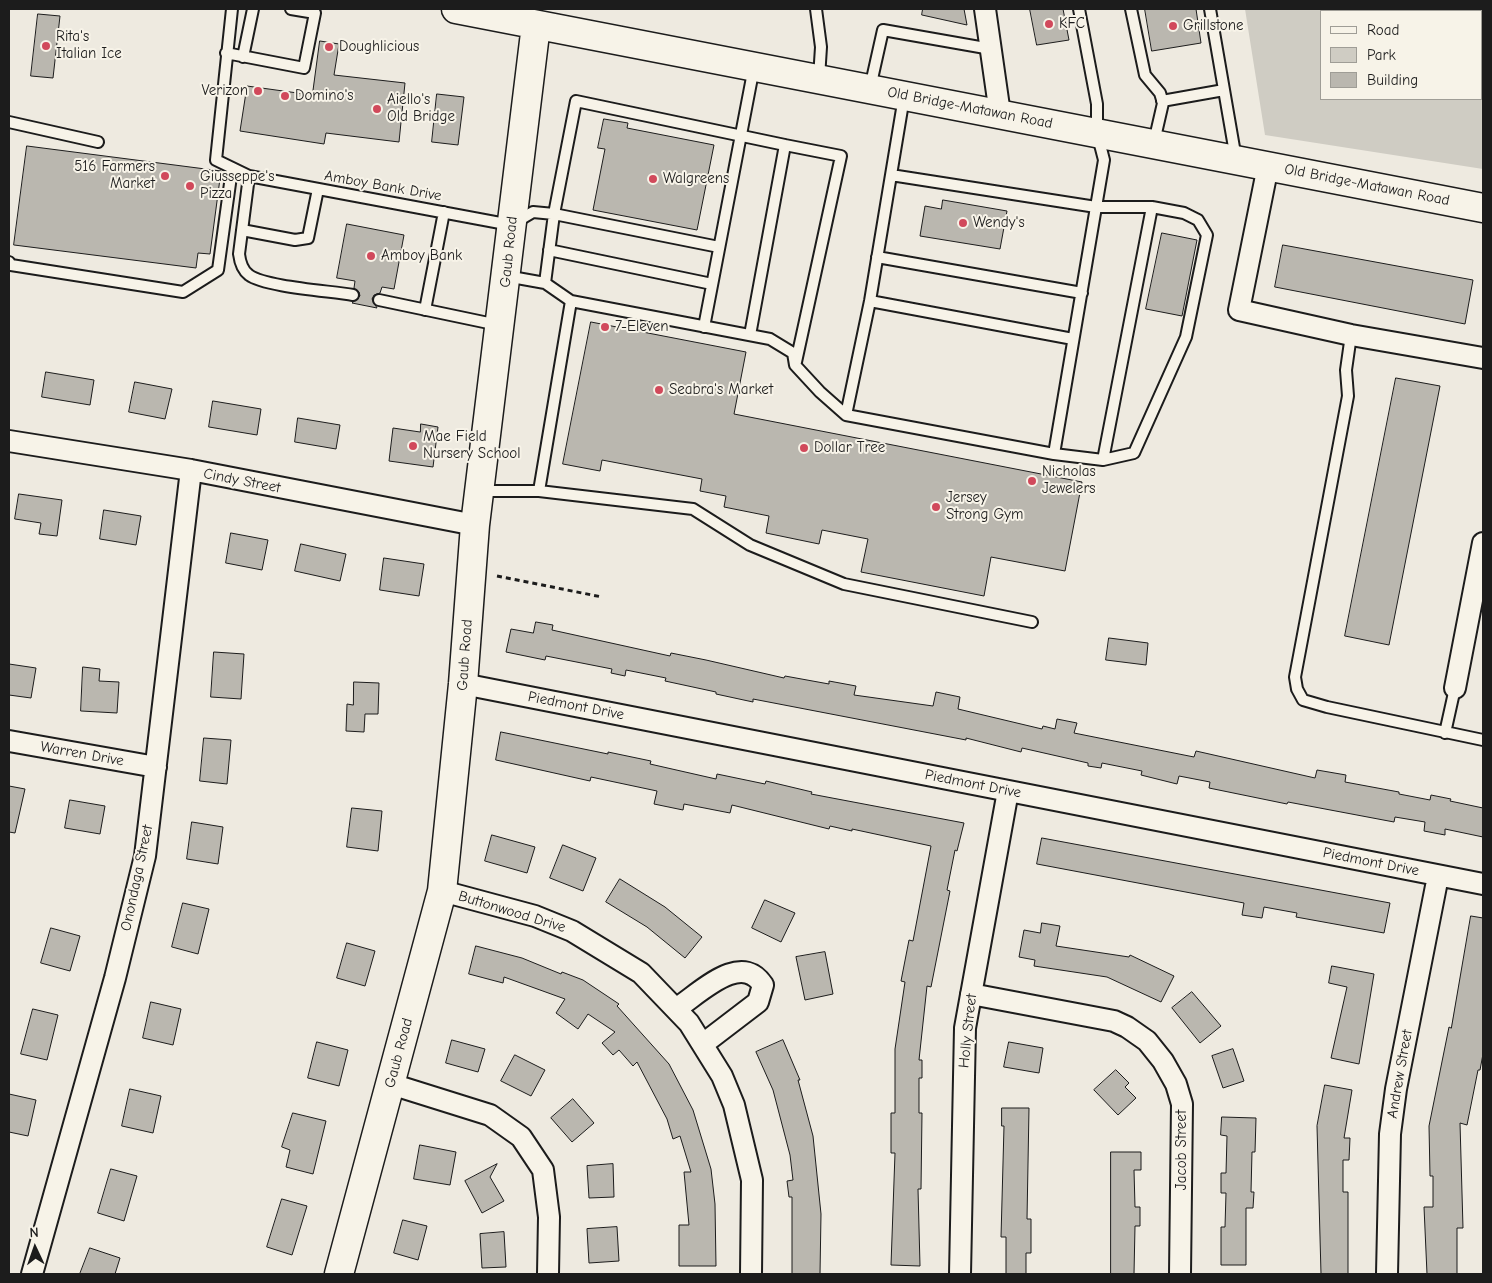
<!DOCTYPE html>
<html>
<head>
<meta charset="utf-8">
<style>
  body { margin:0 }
  #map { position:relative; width:1492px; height:1283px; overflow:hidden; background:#eeeae0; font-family:"Comic Neue",sans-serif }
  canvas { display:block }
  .frame { position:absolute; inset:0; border:10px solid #1c1c1c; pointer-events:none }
  .legend { position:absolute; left:1320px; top:10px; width:162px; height:90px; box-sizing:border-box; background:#f7f3e8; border:1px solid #9f9d96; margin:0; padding:6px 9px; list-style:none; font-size:15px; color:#1c1c1c }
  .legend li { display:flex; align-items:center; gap:10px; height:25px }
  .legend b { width:25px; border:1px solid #9f9d96 }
  .north { position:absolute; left:10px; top:1223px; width:50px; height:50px; -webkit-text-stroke:4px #f7f3e8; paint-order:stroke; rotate:357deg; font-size:14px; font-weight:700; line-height:20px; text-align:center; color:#1c1c1c }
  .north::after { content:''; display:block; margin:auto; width:18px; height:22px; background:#1c1c1c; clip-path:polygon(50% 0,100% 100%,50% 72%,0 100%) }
</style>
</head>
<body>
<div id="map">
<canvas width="1492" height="1283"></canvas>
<div class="frame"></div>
<ul class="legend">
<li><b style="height:6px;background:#f7f3e8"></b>Road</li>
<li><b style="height:14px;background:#cfccc3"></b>Park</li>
<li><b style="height:14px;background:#bab7af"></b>Building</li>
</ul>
<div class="north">N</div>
</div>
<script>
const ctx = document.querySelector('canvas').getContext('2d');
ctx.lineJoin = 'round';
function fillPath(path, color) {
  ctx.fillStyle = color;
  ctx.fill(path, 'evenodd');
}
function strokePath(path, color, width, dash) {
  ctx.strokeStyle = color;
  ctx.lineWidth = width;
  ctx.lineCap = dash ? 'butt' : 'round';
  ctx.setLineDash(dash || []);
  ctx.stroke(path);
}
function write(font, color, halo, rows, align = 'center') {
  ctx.font = font + ' "Comic Neue",sans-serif';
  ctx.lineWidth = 4;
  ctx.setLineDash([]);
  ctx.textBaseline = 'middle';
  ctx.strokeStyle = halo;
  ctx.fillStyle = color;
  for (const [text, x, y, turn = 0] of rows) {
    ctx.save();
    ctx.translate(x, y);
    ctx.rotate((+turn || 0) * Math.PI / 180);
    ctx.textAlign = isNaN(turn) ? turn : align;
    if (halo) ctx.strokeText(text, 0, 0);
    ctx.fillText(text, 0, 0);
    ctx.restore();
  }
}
const green = new Path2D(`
  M1245 9H1483V169L1265 135ZM1321 11H1481V99H1321Z`);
const building = new Path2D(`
  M923 9H964L967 25 922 15Z
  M1030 9H1063L1069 40 1037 45Z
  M1145 9H1196L1201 43 1152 51Z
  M38 14 60 16 53 78 31 76Z
  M320 41 339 44 334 75 405 83 399 142 326 133 324 144 240 131 247 86 312 95Z
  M437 94 464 97 458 145 432 142Z
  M604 119 628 123 627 128 714 145 697 230 593 210 605 149 598 148Z
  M27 146 221 171 210 254 198 253 196 268 14 245Z
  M943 200 1007 211 1000 249 920 236 925 206 941 209Z
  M347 224 404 235 394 289 382 287 380 293 374 295 372 299 377 308 352 303 360 296 359 292 354 288 355 281 337 278Z
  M1162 233 1197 240 1182 316 1146 309Z
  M1283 245 1473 280 1465 324 1275 287Z
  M591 322 746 352 734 414 1082 482 1065 571 991 557 984 596 861 572 868 539 822 530 819 544 766 533 769 516 724 507 726 496 700 491 702 479 602 460 600 471 563 464Z
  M46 372 94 380 90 405 42 397Z
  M1396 378 1440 386 1389 645 1345 636Z
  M135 382 172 389 165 419 129 412Z
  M213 401 261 409 257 435 209 427Z
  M298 418 340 425 336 449 295 442Z
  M421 424 438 427 433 467 389 461 393 428 420 432Z
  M19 494 62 500 57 536 39 534 41 523 15 519Z
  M104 510 141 516 136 545 100 539Z
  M231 533 268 540 262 570 226 563Z
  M301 544 346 554 340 581 295 571Z
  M384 558 424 564 419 596 380 590Z
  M536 622 553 625 552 630 670 656 671 653 706 660 784 678 785 676 829 684V681L856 686 854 695 933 706 936 692 960 697 958 709 1042 729 1043 726 1055 729 1057 719 1077 723 1074 733 1194 757 1196 751 1315 778 1317 770 1346 775 1345 782 1399 792V794L1430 800 1431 795 1451 799 1450 801 1483 808V837L1445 829V835L1424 831 1425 822 1395 817 1394 822 1288 802 1287 804 1209 788 1210 782 1179 776 1177 784 1141 775 1142 771 1102 763 1101 768 1088 766V763L1022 748 1021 752 966 738V740L753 699V702L716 694V692L665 681 666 678 626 670 625 676 611 673 612 669 546 656 545 660 506 652 511 629 533 633Z
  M1109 638 1148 643 1146 665 1106 660Z
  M214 652 244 654 241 699 211 697Z
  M9 664 36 668 31 698 9 695Z
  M83 667 100 669 99 681 119 682 117 713 81 711Z
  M354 682 379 683 378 714H365L364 732 346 731 347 704 353 705Z
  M501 732 608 754V752L651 761 650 764 716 779 717 774 765 784 766 781 812 792 811 794 964 823 957 851 955 850 947 890 950 891 931 987 927 986 919 1060H922V1078H919V1113H922L921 1189H918L920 1266 891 1265 895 1153H891V1113H895V1049L905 982 901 981 909 940 913 941 931 846 852 829V831L830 826 829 829 732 805 730 813 684 804 683 810 654 804 657 791 591 777 590 781 496 760Z
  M204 738 231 740 227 784 200 781Z
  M9 786 25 789 15 833 9 832Z
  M70 800 105 806 100 834 65 828Z
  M352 808 382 811 378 851 347 847Z
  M192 822 223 827 218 864 187 859Z
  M492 835 535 847 527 873 485 861Z
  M1042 838 1390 903 1384 933 1296 917 1297 913 1264 907 1262 918 1242 915 1244 903 1037 864Z
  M563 845 596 858 583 891 550 878Z
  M620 879 665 907 702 937 685 958 647 927 606 902Z
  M765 900 795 913 781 942 752 928Z
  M183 903 209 909 198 954 172 947Z
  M1471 916 1483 918V1054L1480 1070H1478L1467 1125 1460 1123 1463 1228H1457V1274H1427L1424 1207H1433V1176H1430L1429 1126 1449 1027 1451 1028Z
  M1042 923 1060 926 1056 946 1129 957 1130 955 1174 976 1161 1002 1107 977 1034 966 1035 960 1019 957 1024 930 1040 933Z
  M51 928 80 936 70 971 41 963Z
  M347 943 375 951 365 986 337 978Z
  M476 946 522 958 561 974 562 972 583 980 619 1004 617 1006 669 1064 693 1110 711 1169 715 1204 716 1266H679V1225H689L684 1172H691L680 1136 673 1139 667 1119 637 1062 633 1066 619 1050 613 1055 602 1043 615 1032 588 1014 578 1029 556 1013 565 999 504 977 503 983 469 974Z
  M825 952 833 994 805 1000 796 957Z
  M1332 966 1374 974 1359 1064 1331 1058 1347 987 1329 983Z
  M1192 992 1221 1026 1200 1043 1172 1008Z
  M151 1002 181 1009 173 1045 143 1038Z
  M33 1009 58 1015 47 1060 21 1054Z
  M452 1040 485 1049 478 1072 446 1063Z
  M783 1040 800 1080H798L813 1136 821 1214 820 1274H792V1197H789L787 1181 793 1180 790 1155 773 1090 756 1052Z
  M317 1042 348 1050 339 1086 308 1078Z
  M1009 1042 1043 1048 1039 1073 1004 1067Z
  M1233 1049 1244 1081 1223 1088 1212 1056Z
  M515 1055 545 1070 531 1096 501 1081Z
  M1116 1070 1129 1083 1125 1087 1136 1098 1118 1115 1094 1090Z
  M1325 1085 1352 1090 1344 1138H1350L1349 1160H1343V1192H1348V1274H1321L1317 1126Z
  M130 1089 161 1096 153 1133 122 1126Z
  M9 1094 36 1100 28 1136 9 1132Z
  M573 1099 594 1123 572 1142 551 1118Z
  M1002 1108H1029L1027 1219H1031V1253H1026V1274H1006V1237H1001L1004 1126H1002Z
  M293 1113 326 1121 313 1174 286 1167 290 1150 282 1147Z
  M1222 1117 1256 1118 1255 1152H1252L1251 1192H1254L1253 1208H1246V1265H1221V1227H1225L1226 1193H1221V1173H1226L1227 1136 1221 1135Z
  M420 1145 456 1152 450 1185 414 1179Z
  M1111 1152H1141V1170H1134L1135 1207H1140V1226H1135L1134 1274H1111Z
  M497 1164 490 1177 504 1201 482 1213 465 1181Z
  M613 1164 614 1197 589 1198 587 1166Z
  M111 1169 137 1176 124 1221 98 1213Z
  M282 1199 307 1206 292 1255 267 1247Z
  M403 1220 427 1226 418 1260 394 1253Z
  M617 1227 619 1261 589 1263 587 1229Z
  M504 1232 506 1267 482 1268 480 1234Z
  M90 1248 120 1258 115 1274H80Z`);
const path = new Path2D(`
  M497 576 602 597`);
const lane = new Path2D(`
  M232 9 216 160 249 176 511 225 533 212 554 214 545 283
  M816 9 821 47 819 78
  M1131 9 1145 75 1160 93 1163 103 1154 142
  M1210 9 1236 159
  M226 53 304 68 315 13 291 9
  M243 57 253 9
  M870 88 883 30 991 49
  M1162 101 1224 90
  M9 122 98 142
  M891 175 1096 207H1152L1184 213 1198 220 1207 235 1186 337 1134 453 1103 460 1054 454
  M249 176 239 254C240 262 242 270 249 275 265 287 331 291 353 295
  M242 230 295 240 308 238 318 189
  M719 247 554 214 576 101 785 145
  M549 250 712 284
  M877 257 1082 293
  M9 262 11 265 183 292 218 270 232 169
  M506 276 545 283 571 301 770 339 793 353 795 365 820 392 846 415 1054 454 1104 160 1097 133V104L1079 9
  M379 300 498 325
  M870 301 1073 339
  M425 310 444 212
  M704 327 754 67
  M750 335 785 145 841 156 796 362
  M1351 335 1346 370 1348 396 1295 677 1297 689 1303 700 1327 707 1483 740
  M846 415 870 301 904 97
  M1103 460 1152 207
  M480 491H539L693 509 750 545 844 584 1032 622
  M539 491 571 301
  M1445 733 1455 688`);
const street = new Path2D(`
  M985 9 1000 114
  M1268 166 1239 310 1351 335 1483 358
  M9 441 191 470 475 525
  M463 684 1483 884
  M1455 688 1483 543
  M9 741 156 767
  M442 891 535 916 572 931 641 973 689 1023 722 1076 734 1105 752 1180 751 1274
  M971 994 1114 1021 1127 1027 1147 1041 1163 1061 1176 1084 1182 1104 1180 1274
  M677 1008C700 993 741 951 763 985L758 1002 703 1044
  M391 1084 490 1115 521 1137 543 1170 549 1217 548 1274
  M32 1274 115 978 145 856 191 470
  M960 1274 965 1028 1008 791
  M1387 1274 1390 1134 1396 1089 1438 876`);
const secondary = new Path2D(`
  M456 9 1483 208
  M339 1274 442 891 463 684 475 525 536 25`);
const markers = [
  [1049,24,5,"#d1495b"],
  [1173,26,5,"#d1495b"],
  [46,46,5,"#d1495b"],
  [329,47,5,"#d1495b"],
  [258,91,5,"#d1495b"],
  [285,96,5,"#d1495b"],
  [377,109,5,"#d1495b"],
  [165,176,5,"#d1495b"],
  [653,179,5,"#d1495b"],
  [190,186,5,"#d1495b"],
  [963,223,5,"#d1495b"],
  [371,256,5,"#d1495b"],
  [605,327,5,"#d1495b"],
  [659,390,5,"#d1495b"],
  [413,446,5,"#d1495b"],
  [804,448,5,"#d1495b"],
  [1032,481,5,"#d1495b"],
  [936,507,5,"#d1495b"]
];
const poiNames = [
  ["KFC",1059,24],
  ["Grillstone",1183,26],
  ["Rita's",56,37],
  ["Italian Ice",56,54],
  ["Doughlicious",339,47],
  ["Verizon",248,91,"right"],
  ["Domino's",295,96],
  ["Aiello's",387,100],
  ["Old Bridge",387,117],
  ["516 Farmers",155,167,"right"],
  ["Market",155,184,"right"],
  ["Giusseppe's",200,177],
  ["Pizza",200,194],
  ["Walgreens",663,179],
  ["Wendy's",973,223],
  ["Amboy Bank",381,256],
  ["7-Eleven",615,327],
  ["Seabra's Market",669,390],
  ["Mae Field",423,437],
  ["Nursery School",423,454],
  ["Dollar Tree",814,448],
  ["Nicholas",1042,472],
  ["Jewelers",1042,489],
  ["Jersey",946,498],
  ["Strong Gym",946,515]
];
const streetNames = [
  ["Old Bridge-Matawan Road",970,108,11],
  ["Old Bridge-Matawan Road",1367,185,11],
  ["Amboy Bank Drive",383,186,10],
  ["Gaub Road",509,252,-84],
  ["Cindy Street",242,481,11],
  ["Gaub Road",465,655,-86],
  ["Piedmont Drive",576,706,11],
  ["Warren Drive",82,754,10],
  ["Piedmont Drive",973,784,11],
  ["Piedmont Drive",1371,862,11],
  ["Onondaga Street",137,878,-78],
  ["Buttonwood Drive",512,912,17],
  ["Holly Street",968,1031,-84],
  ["Gaub Road",399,1053,-75],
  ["Andrew Street",1400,1074,-80],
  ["Jacob Street",1182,1150,-90]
];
fillPath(green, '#cfccc3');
fillPath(building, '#bab7af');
strokePath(building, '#1c1c1c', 1);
strokePath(lane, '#1c1c1c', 14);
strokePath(street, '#1c1c1c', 24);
strokePath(secondary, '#1c1c1c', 31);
strokePath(path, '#1c1c1c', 3, [5, 4]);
strokePath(lane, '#f7f3e8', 10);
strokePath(street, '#f7f3e8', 20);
strokePath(secondary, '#f7f3e8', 28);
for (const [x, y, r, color] of markers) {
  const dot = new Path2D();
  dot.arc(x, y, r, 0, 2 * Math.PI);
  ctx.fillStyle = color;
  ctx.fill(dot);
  strokePath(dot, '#f7f3e8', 2);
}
write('15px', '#1c1c1c', '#f7f3e8', poiNames, 'left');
write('15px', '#1c1c1c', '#f7f3e8', streetNames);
</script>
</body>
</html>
